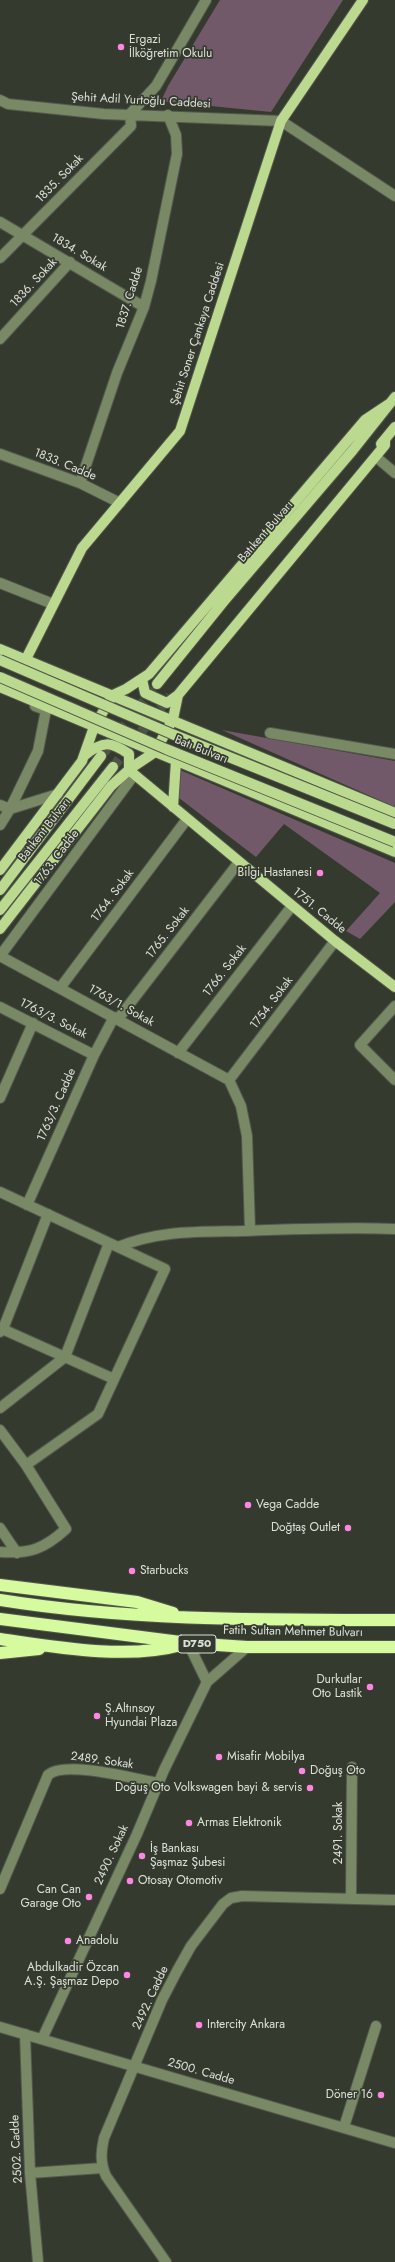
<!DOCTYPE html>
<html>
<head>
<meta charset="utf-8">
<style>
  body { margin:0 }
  canvas { display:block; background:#353a2e }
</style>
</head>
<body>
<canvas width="395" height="2262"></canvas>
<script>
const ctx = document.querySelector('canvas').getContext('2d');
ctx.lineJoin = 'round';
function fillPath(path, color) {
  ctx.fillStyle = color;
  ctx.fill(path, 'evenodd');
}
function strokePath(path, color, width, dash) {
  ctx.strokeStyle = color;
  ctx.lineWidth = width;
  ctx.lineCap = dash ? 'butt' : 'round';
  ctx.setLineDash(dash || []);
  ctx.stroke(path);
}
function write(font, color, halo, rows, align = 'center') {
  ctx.font = font + ' Jost,sans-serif';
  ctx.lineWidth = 3.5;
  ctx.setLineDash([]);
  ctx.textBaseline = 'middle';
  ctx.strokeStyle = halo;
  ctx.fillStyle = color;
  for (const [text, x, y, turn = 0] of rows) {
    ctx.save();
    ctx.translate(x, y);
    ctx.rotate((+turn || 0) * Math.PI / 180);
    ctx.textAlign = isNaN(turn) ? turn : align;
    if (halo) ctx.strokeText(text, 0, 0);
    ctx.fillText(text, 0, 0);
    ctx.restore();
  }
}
const green = new Path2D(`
  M220 0H343L271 112 161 101 168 86Z
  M222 730 395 761V807Z
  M180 770 395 863V902L360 939 346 931 380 893 284 824 256 857 179 798Z`);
const majorTunnel = new Path2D(`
  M101 756 157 684
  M113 767 170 696`);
const minor = new Path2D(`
  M0 100 8 104 104 114 281 121 395 196
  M0 222 144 307
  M0 258 131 126 130 114 156 86 206 0
  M0 339 70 262
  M0 454 80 483 120 503
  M376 457 395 473
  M80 483 117 373 144 307 151 281 177 154 176 135 168 115
  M0 583 53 604
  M270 733 395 754
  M0 805 10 809 58 794
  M0 825 10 809 38 751 46 710 35 706
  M0 956 229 1080
  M0 956 134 775
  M60 988 187 819
  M395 1006 360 1045 395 1080
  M0 1007 94 1055
  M118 1019 239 862
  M178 1053 292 906
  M229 1080 335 941
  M229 1080 241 1106 247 1136 250 1230
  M0 1098 33 1023
  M0 1192 165 1269 98 1414 26 1465
  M27 1205 94 1055 114 1017
  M118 1247C161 1230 198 1232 243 1231 294 1229 344 1227 395 1229
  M0 1328 114 1379
  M0 1332 3 1329 48 1214
  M0 1408 65 1357 109 1243
  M0 1430 26 1465 66 1529C44 1549 30 1554 0 1552
  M0 1528 17 1553
  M188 1643 207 1682
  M0 1889 48 1775C65 1760 135 1779 158 1783
  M351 1899 352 1767
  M0 2027 395 2143
  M25 2034 30 2173 38 2262
  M42 2039 137 1834 164 1770 207 1682 247 1647
  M344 2127 376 2026
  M30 2173 102 2168
  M166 2262 106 2176C100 2163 101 2152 104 2138L162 2000 177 1971 191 1946 223 1904 231 1898 242 1896 395 1900`);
const major = new Path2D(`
  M381 444 395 427
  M0 649 395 813
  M26 659 82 548 180 431 281 121 363 0
  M142 679 145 693 167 703 178 695 385 445V439
  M157 684 224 601 353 450 395 397
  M0 687 395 852
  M85 755C103 741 110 741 129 754V770L335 941 395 987
  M173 807 176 761
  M0 870 82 761 94 727 113 695 126 689 149 674 365 420 389 404
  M0 890 101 756
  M0 910 113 767
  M0 929 111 786 131 768 155 752 173 719 178 695`);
const highway = new Path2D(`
  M0 1585 137 1602 173 1613
  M0 1600C130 1621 263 1620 395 1620
  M0 1619 188 1643 247 1647H395
  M0 1639C55 1647 127 1660 181 1645
  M0 1653 39 1649`);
const majorBridge = new Path2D(`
  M0 660 172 734 395 824
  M0 677 166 749 395 842`);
const markers = [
  [121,47,4,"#fd86e2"],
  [320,873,4,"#fd86e2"],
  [248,1505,4,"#fd86e2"],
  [348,1528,4,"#fd86e2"],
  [132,1571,4,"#fd86e2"],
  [370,1687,4,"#fd86e2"],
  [97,1716,4,"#fd86e2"],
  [219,1757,4,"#fd86e2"],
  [302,1771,4,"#fd86e2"],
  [310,1788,4,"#fd86e2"],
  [189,1823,4,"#fd86e2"],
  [142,1856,4,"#fd86e2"],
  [130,1881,4,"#fd86e2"],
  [89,1897,4,"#fd86e2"],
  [68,1941,4,"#fd86e2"],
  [127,1975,4,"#fd86e2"],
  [199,2025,4,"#fd86e2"],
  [381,2095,4,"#fd86e2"]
];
const shields = [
  [197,1644,38]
];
const shieldNames = [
  ["D750",197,1644]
];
const poiNames = [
  ["Ergazi",129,40],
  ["İlköğretim Okulu",129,54],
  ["Bilgi Hastanesi",312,873,"right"],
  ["Vega Cadde",256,1505],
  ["Doğtaş Outlet",340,1528,"right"],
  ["Starbucks",140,1571],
  ["Durkutlar",362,1680,"right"],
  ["Oto Lastik",362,1694,"right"],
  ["Ş.Altınsoy",105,1709],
  ["Hyundai Plaza",105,1723],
  ["Misafir Mobilya",227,1757],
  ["Doğuş Oto",310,1771],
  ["Doğuş Oto Volkswagen bayi & servis",302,1788,"right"],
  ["Armas Elektronik",197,1823],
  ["İş Bankası",150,1849],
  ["Şaşmaz Şubesi",150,1863],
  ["Otosay Otomotiv",138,1881],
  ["Can Can",81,1890,"right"],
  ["Garage Oto",81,1904,"right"],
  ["Anadolu",76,1941],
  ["Abdulkadir Özcan",119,1968,"right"],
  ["A.Ş. Şaşmaz Depo",119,1982,"right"],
  ["Intercity Ankara",207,2025],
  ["Döner 16",373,2095,"right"]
];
const streetNames = [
  ["Şehit Adil Yurtoğlu Caddesi",141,101,3],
  ["1835. Sokak",60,179,-46],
  ["1834. Sokak",79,253,31],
  ["1836. Sokak",34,283,-47],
  ["1837. Cadde",130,298,-73],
  ["Şehit Soner Çankaya Caddesi",198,334,-72],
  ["1833. Cadde",65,465,22],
  ["Batıkent Bulvarı",266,532,-49],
  ["Batı Bulvarı",201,750,22],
  ["Batıkent Bulvarı",45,830,-52],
  ["1763. Cadde",57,858,-53],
  ["1764. Sokak",113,896,-53],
  ["1751. Cadde",319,911,39],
  ["1765. Sokak",168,933,-52],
  ["1766. Sokak",225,971,-52],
  ["1754. Sokak",272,1003,-53],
  ["1763/1. Sokak",121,1006,29],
  ["1763/3. Sokak",53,1019,27],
  ["1763/3. Cadde",57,1105,-66],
  ["Fatih Sultan Mehmet Bulvarı",293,1632,1],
  ["2489. Sokak",102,1761,8],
  ["2491. Sokak",339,1833,-90],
  ["2490. Sokak",112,1855,-65],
  ["2492. Cadde",151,1998,-65],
  ["2500. Cadde",201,2072,16],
  ["2502. Cadde",17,2149,-93]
];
fillPath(green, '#71596a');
strokePath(majorTunnel, '#4e5348', 10, [10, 5]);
strokePath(minor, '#53584d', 12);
strokePath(major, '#53584d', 12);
strokePath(highway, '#53584d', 14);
strokePath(minor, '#7a8965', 10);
strokePath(major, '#bcda8f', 10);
strokePath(highway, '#d6fa9e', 12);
strokePath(majorBridge, '#53584d', 12, []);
strokePath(majorBridge, '#bcda8f', 10);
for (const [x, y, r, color] of markers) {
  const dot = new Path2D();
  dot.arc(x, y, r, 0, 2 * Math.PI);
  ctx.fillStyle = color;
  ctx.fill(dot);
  strokePath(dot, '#353a2e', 1.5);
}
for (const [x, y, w] of shields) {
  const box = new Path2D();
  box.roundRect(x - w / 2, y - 9, w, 18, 3);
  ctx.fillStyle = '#353a2e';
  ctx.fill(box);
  strokePath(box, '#dce0d8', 1);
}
write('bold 11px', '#dce0d8', null, shieldNames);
write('12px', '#dce0d8', '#353a2e', poiNames, 'left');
write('12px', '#dce0d8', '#353a2e', streetNames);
</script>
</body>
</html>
